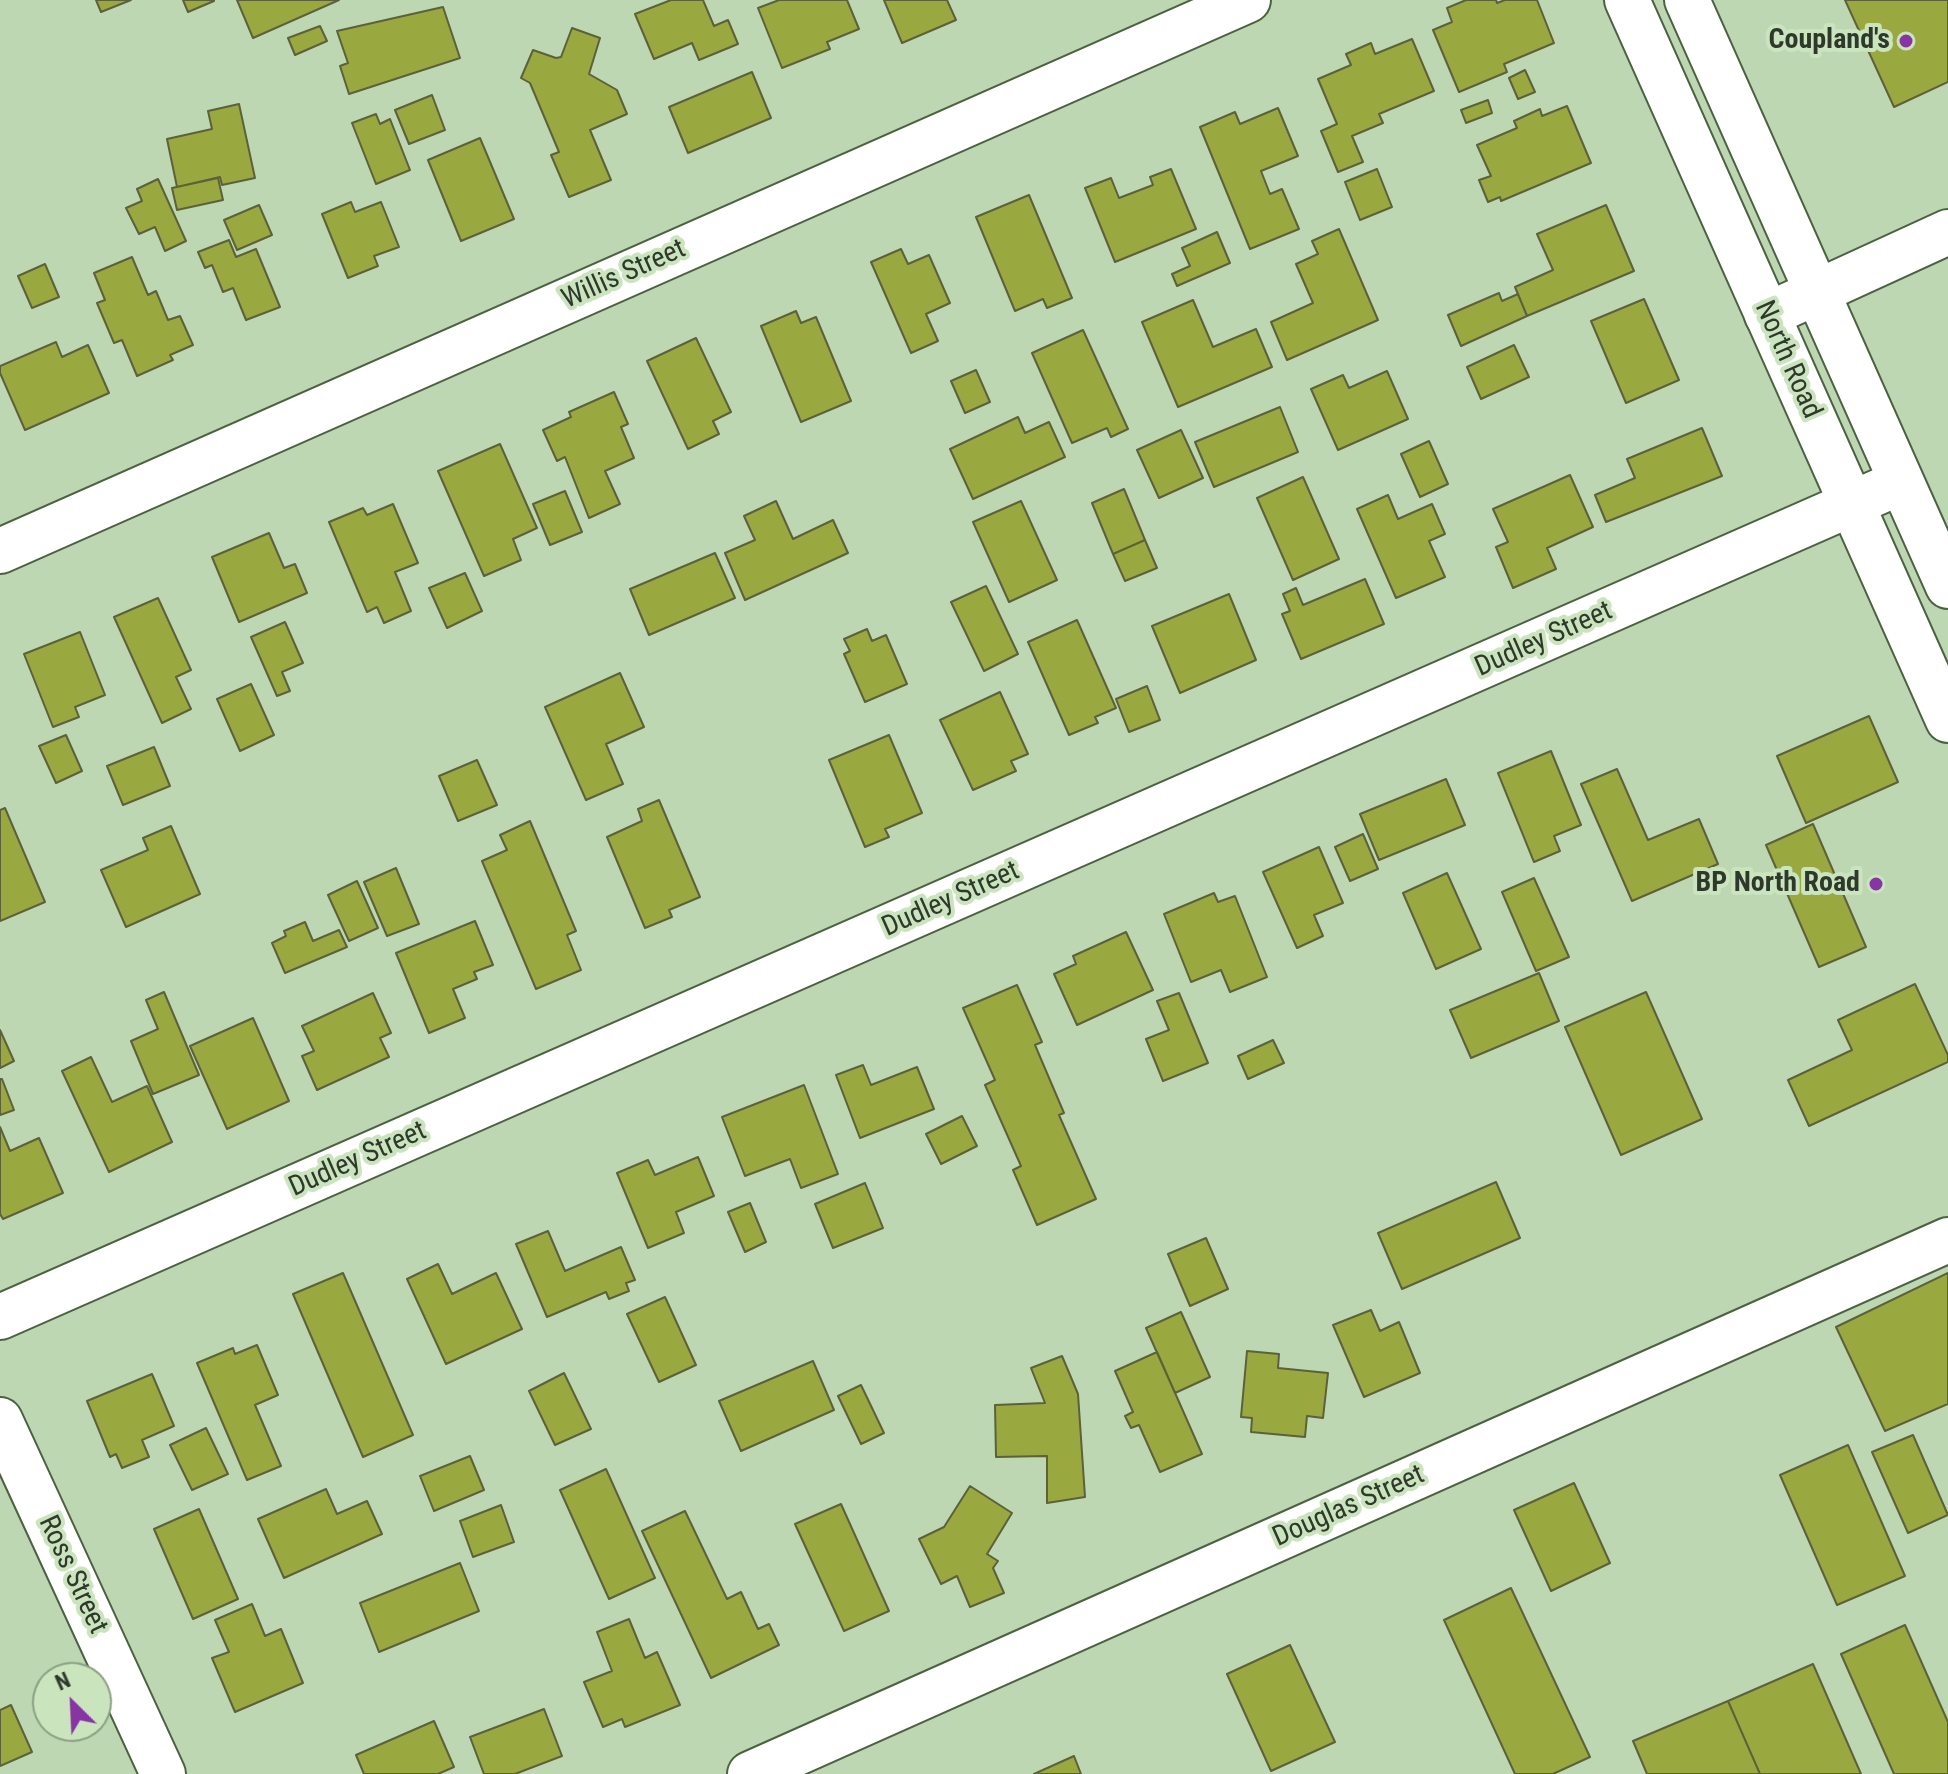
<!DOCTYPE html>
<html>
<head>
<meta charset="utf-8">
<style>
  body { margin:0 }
  #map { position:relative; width:1948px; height:1774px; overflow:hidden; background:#bdd7b2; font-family:"Roboto Condensed",sans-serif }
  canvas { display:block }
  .north { position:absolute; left:32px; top:1662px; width:80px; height:80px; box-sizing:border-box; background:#cae4be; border:2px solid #8ca083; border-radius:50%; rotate:336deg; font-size:22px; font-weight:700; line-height:32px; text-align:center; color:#2f392b }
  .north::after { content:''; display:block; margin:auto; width:28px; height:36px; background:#8735a3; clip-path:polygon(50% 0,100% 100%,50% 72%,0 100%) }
</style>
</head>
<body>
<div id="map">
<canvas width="1948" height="1774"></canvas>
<div class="north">N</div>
</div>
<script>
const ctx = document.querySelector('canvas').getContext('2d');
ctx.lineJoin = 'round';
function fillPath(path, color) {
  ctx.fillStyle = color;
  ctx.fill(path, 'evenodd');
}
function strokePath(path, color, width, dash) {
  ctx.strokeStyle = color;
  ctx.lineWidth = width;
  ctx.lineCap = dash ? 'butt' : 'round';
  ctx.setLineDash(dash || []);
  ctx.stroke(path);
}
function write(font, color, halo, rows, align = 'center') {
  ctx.font = font + ' "Roboto Condensed",sans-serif';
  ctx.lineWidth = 8;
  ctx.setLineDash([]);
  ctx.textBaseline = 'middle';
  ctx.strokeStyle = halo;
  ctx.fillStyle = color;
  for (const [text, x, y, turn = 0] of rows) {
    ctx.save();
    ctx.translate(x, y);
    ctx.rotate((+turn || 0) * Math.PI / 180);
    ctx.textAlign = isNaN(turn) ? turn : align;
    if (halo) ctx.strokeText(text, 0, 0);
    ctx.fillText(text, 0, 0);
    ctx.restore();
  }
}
const building = new Path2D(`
  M96 0H131L101 12Z
  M183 0H214V1L188 12Z
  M237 0H339L253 38Z
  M671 0H703L714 26 728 20 738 44 699 60 692 43 654 59 635 14Z
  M779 0H847L859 29 827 42 830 49 782 68 758 8Z
  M884 0H947L956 20 902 43Z
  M1466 0H1496L1497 3 1505 0H1537L1554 43 1504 64 1507 72 1459 92 1433 30 1452 22 1447 8Z
  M1845 0H1948V82L1894 107Z
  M443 7 460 58 349 94 340 66 348 63 337 31Z
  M320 26 327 41 295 55 288 38Z
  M572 28 600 38 589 74 617 90 627 114 590 130 611 180 569 197 551 155 559 152 530 83 521 78 533 50 556 58 561 57Z
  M1412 39 1434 91 1379 114 1383 123 1352 136 1363 162 1338 172 1321 131 1337 124 1318 79 1351 65 1346 54 1371 43 1375 54Z
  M1525 70 1535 92 1518 99 1509 78Z
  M752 72 771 118 688 153 669 107Z
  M432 95 445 130 409 144 395 110Z
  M1488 100 1492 113 1466 123 1461 110Z
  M239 104 255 178 222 185 220 177 177 187 167 139 212 129 208 111Z
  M1567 106 1591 163 1501 201 1500 197 1488 202 1479 180 1491 176 1477 145 1517 128 1514 121 1540 109 1542 116Z
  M1278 108 1298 156 1261 171 1270 194 1282 189 1299 229 1250 249 1200 127 1235 112 1240 124Z
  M376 114 380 124 390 119 410 170 376 184 352 123Z
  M480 138 514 219 461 241 428 160Z
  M1171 169 1196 229 1115 262 1085 188 1111 178 1119 198 1153 185 1150 177Z
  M1377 169 1392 207 1360 220 1345 182Z
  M218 178 223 200 177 210 172 188Z
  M158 179 186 241 165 251 155 227 139 234 126 208 142 201 137 189Z
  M1029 195 1072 298 1047 308 1043 299 1015 311 976 217Z
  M351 202 355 212 381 202 399 247 374 256 378 266 348 278 322 214Z
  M259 205 272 235 237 250 224 220Z
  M1606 205 1634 271 1527 316 1515 287 1553 270 1537 234Z
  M1339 229 1378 320 1287 360 1271 322 1313 303 1296 264 1318 254 1312 241Z
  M1217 232 1230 263 1177 286 1172 274 1190 266 1182 248Z
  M229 240 236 257 256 249 280 307 246 320 233 288 223 292 212 265 205 268 198 252Z
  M901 249 908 264 929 255 950 303 926 314 938 341 911 353 871 262Z
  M132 257 148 295 156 291 168 320 180 316 193 345 170 355 173 360 137 376 122 340 114 343 97 303 105 300 94 273Z
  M45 264 59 297 32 308 18 276Z
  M1499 293 1502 301 1518 294 1527 316 1461 346 1448 315Z
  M1644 299 1679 380 1626 403 1591 321Z
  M1193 300 1213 347 1256 329 1272 367 1178 407 1142 322Z
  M796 311 801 323 816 317 851 401 801 422 761 326Z
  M1083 330 1128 429 1111 437 1107 428 1072 443 1032 353Z
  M696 338 731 412 713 421 719 434 688 449 647 361Z
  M56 342 62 357 88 345 109 393 25 430 0 373V366Z
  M1514 345 1529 377 1481 399 1467 367Z
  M976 370 990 402 965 413 951 381Z
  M1387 371 1408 419 1338 450 1311 389 1343 375 1349 388Z
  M614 392 628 424 621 427 634 458 605 471 620 504 589 518 565 457 557 461 543 430 571 417 569 412Z
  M1280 407 1298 452 1214 487 1195 442Z
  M1018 417 1025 433 1049 422 1065 457 973 499 950 449Z
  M1702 428 1722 476 1606 522 1595 495 1635 478 1627 459Z
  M1181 430 1203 478 1159 498 1137 450Z
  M1429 441 1448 484 1420 497 1401 454Z
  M500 444 537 528 513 539 521 560 484 576 438 471Z
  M1570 475 1593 527 1547 548 1556 569 1513 588 1496 547 1508 542 1493 509Z
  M1303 477 1339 559 1293 580 1257 498Z
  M1124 489 1145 540 1113 554 1092 503Z
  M565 491 582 532 550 545 533 504Z
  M1388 495 1398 519 1432 504 1445 534 1429 541 1445 577 1396 598 1357 509Z
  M776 501 793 539 833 520 848 553 745 600 725 553 755 540 744 516Z
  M1021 501 1057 580 1009 602 973 522Z
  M393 504 418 563 395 572 411 611 384 623 377 607 367 612 329 522 363 508 367 515Z
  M269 533 284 568 295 564 307 593 239 622 212 557Z
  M1145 540 1157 568 1125 581 1113 554Z
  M715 553 735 598 649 635 630 589Z
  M465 573 482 611 447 628 429 588Z
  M1365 579 1384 624 1301 659 1282 614 1290 611 1283 594 1296 588 1303 605Z
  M986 586 1018 654 984 671 951 602Z
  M1229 594 1256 660 1180 693 1152 626Z
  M158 598 191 670 176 677 191 709 162 723 114 617Z
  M1077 620 1116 708 1095 717 1098 723 1069 735 1028 642Z
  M285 622 303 663 282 672 290 691 277 696 251 637Z
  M867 629 872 641 886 635 907 684 865 702 844 654 850 651 844 639Z
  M80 632 105 695 75 707 79 717 53 727 24 654Z
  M620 673 644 727 606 744 623 784 586 800 545 707Z
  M251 684 274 735 240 751 217 699Z
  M1147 686 1160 720 1129 732 1116 699Z
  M1000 692 1028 754 1011 761 1016 771 973 790 940 720Z
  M1869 716 1898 782 1806 823 1777 756Z
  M66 735 82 771 56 783 39 746Z
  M889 735 922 813 885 829 889 837 865 847 829 760Z
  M154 747 170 786 123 805 107 766Z
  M1551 751 1581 825 1554 836 1560 851 1534 862 1498 773Z
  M477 760 497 805 458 821 439 776Z
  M1617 769 1648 840 1699 819 1718 864 1632 901 1581 784Z
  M1446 779 1465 825 1379 860 1360 814Z
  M659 800 700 897 669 910 672 917 645 928 607 837 642 821 638 809Z
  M5 808 45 902 0 921V810Z
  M530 821 576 931 567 935 581 970 536 989 482 861 507 850 500 835Z
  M1813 824 1866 947 1819 967 1766 845Z
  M171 826 200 894 126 927 101 870 148 850 143 838Z
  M1363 834 1378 869 1350 881 1335 847Z
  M1319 847 1343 903 1314 915 1323 936 1297 948 1263 872Z
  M396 868 419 924 387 936 364 882Z
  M1447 873 1481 949 1436 969 1403 893Z
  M1534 878 1569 957 1536 971 1502 892Z
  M357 881 378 928 349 941 328 895Z
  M1214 893 1218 902 1235 896 1267 977 1230 992 1221 970 1191 982 1164 914Z
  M475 921 493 965 474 972 477 979 453 989 465 1018 429 1033 396 953Z
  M305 922 313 941 339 930 347 947 285 973 272 943 286 936 284 931Z
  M1126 932 1153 990 1077 1025 1054 974 1076 964 1073 956Z
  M1539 973 1559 1021 1471 1058 1450 1010Z
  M1915 984 1948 1055V1062L1809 1126 1788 1080 1852 1050 1838 1020Z
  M1017 985 1042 1042 1035 1045 1064 1113 1059 1115 1096 1199 1037 1225 1013 1170 1021 1166 985 1085 995 1080 963 1008Z
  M164 992 199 1075 153 1094 131 1041 158 1029 146 1000Z
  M1646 992 1702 1119 1621 1155 1565 1027Z
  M373 993 391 1033 380 1038 389 1057 317 1090 302 1056 314 1051 302 1026Z
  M1179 993 1208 1063 1163 1081 1146 1039 1169 1030 1157 1001Z
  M253 1018 289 1101 227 1129 190 1046Z
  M0 1030 14 1061 0 1068Z
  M1273 1040 1284 1063 1248 1079 1238 1056Z
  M91 1057 112 1102 147 1086 172 1142 109 1172 62 1071Z
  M863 1065 871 1085 917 1067 934 1109 860 1138 836 1075Z
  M0 1079H2L14 1110 0 1115Z
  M804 1085 838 1174 801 1188 790 1159 745 1176 722 1117Z
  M962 1116 977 1146 941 1164 926 1134Z
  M0 1127 10 1151 39 1138 63 1193 3 1219 0 1214Z
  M698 1157 714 1196 676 1212 684 1233 648 1248 617 1173 648 1160 655 1175Z
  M1496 1182 1520 1238 1402 1289 1378 1233Z
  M865 1183 883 1228 833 1248 815 1204Z
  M750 1203 766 1242 745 1252 728 1212Z
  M548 1231 565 1271 621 1247 635 1280 626 1283 629 1291 609 1299 606 1292 547 1317 516 1244Z
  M1206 1238 1228 1289 1190 1306 1168 1254Z
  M438 1264 452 1294 496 1273 522 1329 446 1364 407 1279Z
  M343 1273 413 1435 363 1457 293 1294Z
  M1948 1273V1404L1885 1431 1836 1327Z
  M665 1297 696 1365 659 1382 627 1314Z
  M1371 1310 1380 1331 1399 1322 1420 1373 1364 1397 1333 1325Z
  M1181 1312 1210 1377 1175 1393 1146 1328Z
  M257 1345 278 1395 255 1405 281 1466 247 1480 197 1363 233 1348 235 1354Z
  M1247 1351 1279 1354 1278 1368 1328 1373 1323 1418 1307 1416 1305 1437 1251 1432 1252 1418 1241 1417Z
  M1157 1352 1202 1454 1160 1472 1139 1425 1131 1428 1125 1416 1133 1412 1115 1371Z
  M1062 1356 1078 1394 1085 1497 1047 1503V1456L996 1457 995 1405 1045 1403 1031 1368Z
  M813 1361 834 1410 741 1451 719 1401Z
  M564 1373 591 1429 555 1445 529 1391Z
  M152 1374 174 1426 142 1440 149 1457 122 1468 116 1454 110 1457 87 1401Z
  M861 1385 884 1433 861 1444 838 1396Z
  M206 1428 228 1474 192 1490 170 1445Z
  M1913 1435 1948 1515 1908 1533 1872 1452Z
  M1848 1445 1905 1576 1837 1605 1780 1475Z
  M470 1456 484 1490 434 1511 420 1476Z
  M606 1469 655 1578 609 1599 560 1490Z
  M1574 1483 1610 1563 1551 1591 1514 1510Z
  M970 1486 1012 1513 987 1554 998 1561 993 1568 1004 1593 970 1607 957 1576 941 1584 919 1539 944 1527Z
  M326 1489 337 1514 367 1501 382 1534 284 1578 258 1519Z
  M841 1504 889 1611 844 1631 795 1524Z
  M501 1505 514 1542 473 1557 460 1521Z
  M199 1509 238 1599 193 1619 154 1529Z
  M685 1511 727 1599 741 1592 758 1629 769 1624 779 1645 711 1678 642 1531Z
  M460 1563 479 1611 379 1652 360 1603Z
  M1511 1588 1590 1757 1553 1774H1515L1444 1620Z
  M252 1604 265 1636 281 1629 303 1683 235 1712 212 1658 229 1652 215 1620Z
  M629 1619 645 1658 657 1652 680 1705 625 1727 622 1719 603 1727 584 1682 612 1671 597 1632Z
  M1905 1625 1948 1722V1774H1894L1841 1654Z
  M1290 1645 1335 1742 1271 1771 1227 1674Z
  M1813 1664 1861 1774H1760L1728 1701Z
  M1728 1701 1760 1774H1647L1633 1741Z
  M11 1705 32 1752 0 1766V1710Z
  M544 1709 562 1756 515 1774H484L470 1737Z
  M434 1721 454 1767 438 1774H364L356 1755Z
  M1074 1756 1081 1774H1034Z`);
const street = new Path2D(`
  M1767 315 1948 232
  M0 551 1248 0
  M0 1317 1901 482
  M0 1420 163 1774
  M750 1774 1948 1240`);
const primary = new Path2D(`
  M1627 0 1948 720
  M1687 0 1948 586`);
const markers = [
  [1906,41,8,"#8735a3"],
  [1876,884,8,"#8735a3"]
];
const poiNames = [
  ["Coupland's",1890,41],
  ["BP North Road",1860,884]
];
const streetNames = [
  ["Willis Street",624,275,-24],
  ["North Road",1787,360,66],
  ["Dudley Street",1544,640,-24],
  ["Dudley Street",951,900,-24],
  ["Dudley Street",358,1160,-24],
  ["Douglas Street",1349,1507,-24],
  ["Ross Street",72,1575,65]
];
fillPath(building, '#9aa840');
strokePath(building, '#5b613a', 2);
strokePath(street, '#4b6241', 48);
strokePath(primary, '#4b6241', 48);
strokePath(street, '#fff', 44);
strokePath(primary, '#fff', 44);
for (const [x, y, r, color] of markers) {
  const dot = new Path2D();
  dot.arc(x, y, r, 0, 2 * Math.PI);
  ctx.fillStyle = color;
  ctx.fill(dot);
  strokePath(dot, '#cae4be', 3);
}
write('bold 28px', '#2f392b', '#cae4be', poiNames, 'right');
write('28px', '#2f392b', '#cae4be', streetNames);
</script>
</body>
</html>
